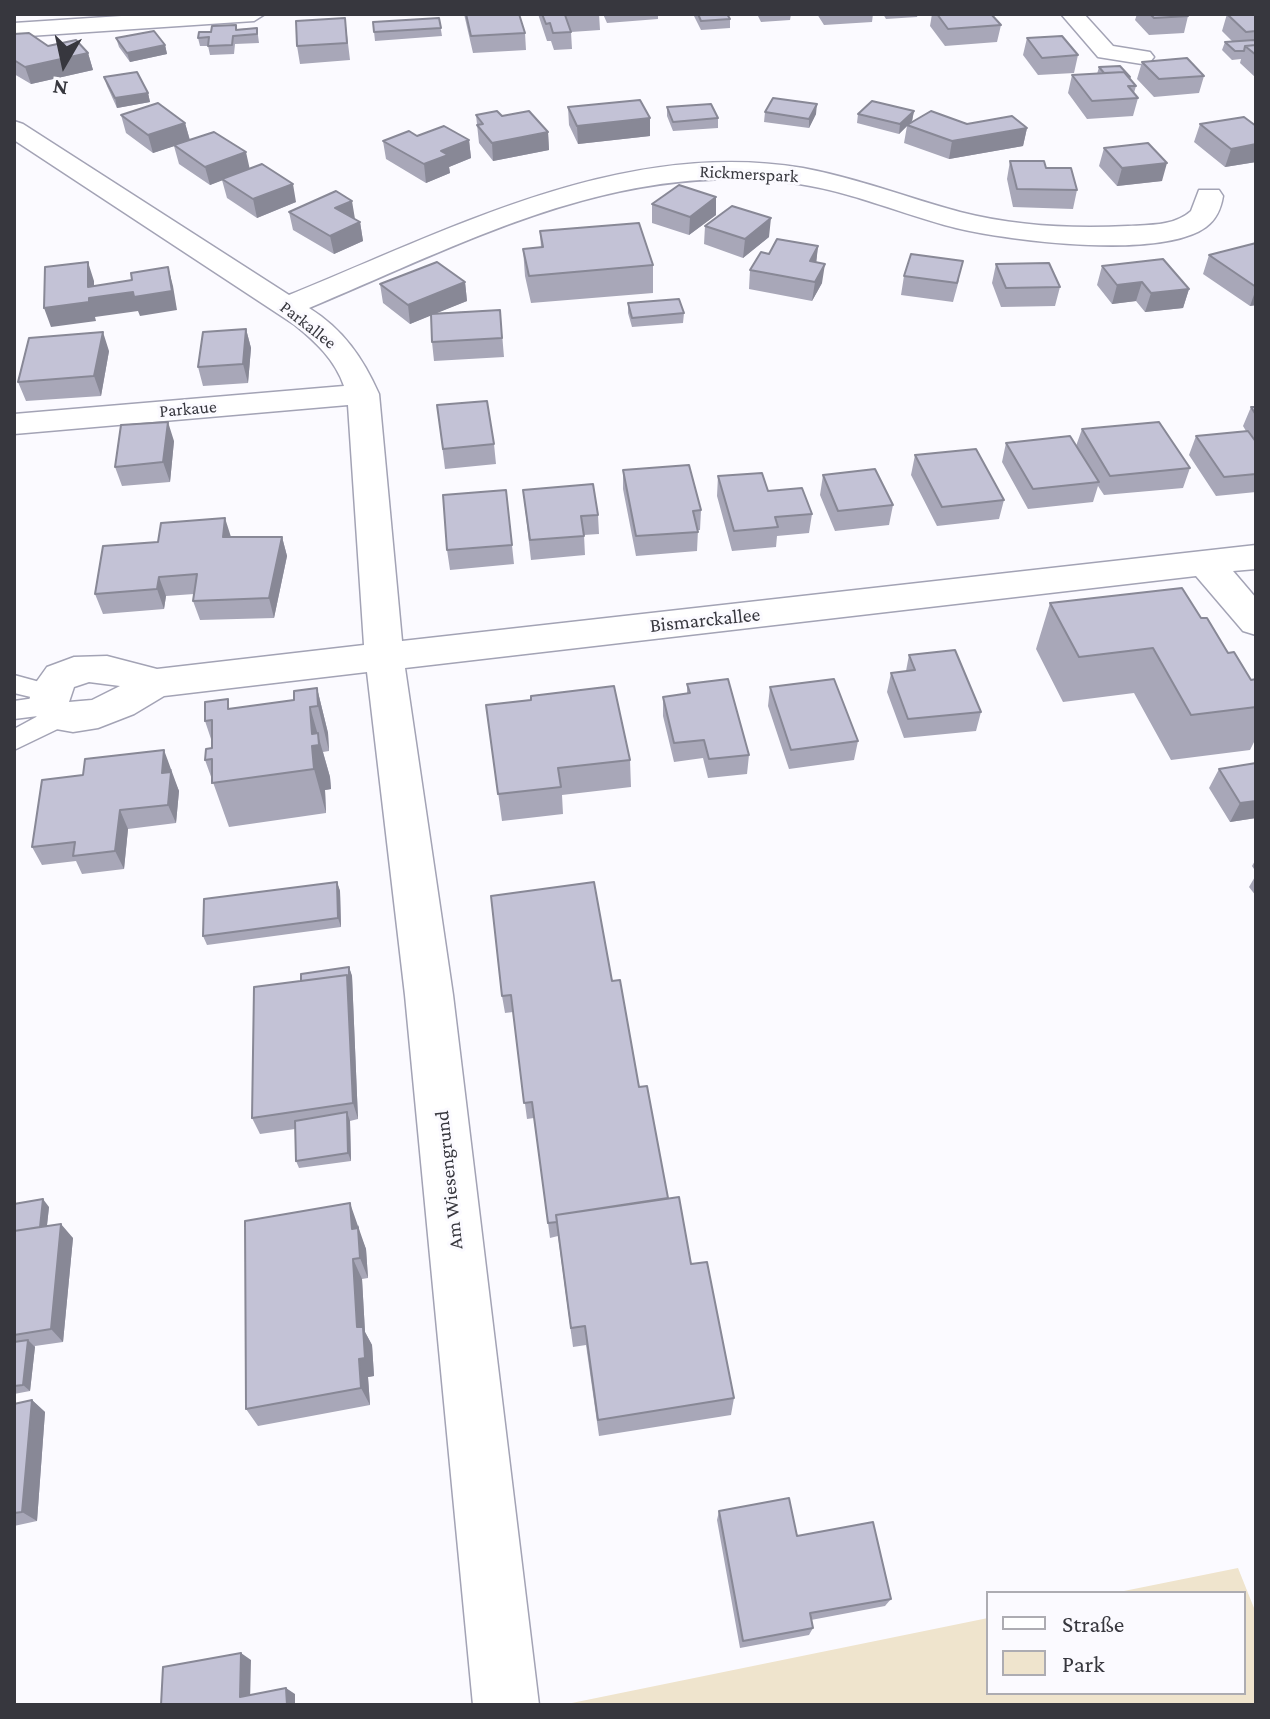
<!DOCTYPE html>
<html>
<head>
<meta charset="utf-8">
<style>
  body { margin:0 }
  #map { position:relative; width:1270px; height:1719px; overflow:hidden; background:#fbfaff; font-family:"Crimson Pro",serif }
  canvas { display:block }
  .frame { position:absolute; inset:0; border:16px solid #37373e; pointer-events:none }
  .legend { position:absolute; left:986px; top:1591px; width:260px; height:104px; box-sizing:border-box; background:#fbfaff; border:2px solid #adacb2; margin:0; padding:10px 14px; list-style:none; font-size:24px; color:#37373e }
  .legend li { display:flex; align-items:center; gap:16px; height:40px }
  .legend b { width:40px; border:2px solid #adacb2 }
  .north { position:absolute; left:24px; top:24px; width:80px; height:80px; -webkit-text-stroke:6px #fbfaff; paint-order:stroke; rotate:189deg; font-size:22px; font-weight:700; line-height:32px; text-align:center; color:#37373e }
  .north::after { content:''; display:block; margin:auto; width:28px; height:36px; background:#37373e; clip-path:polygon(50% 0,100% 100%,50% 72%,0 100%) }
</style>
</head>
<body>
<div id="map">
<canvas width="1270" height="1719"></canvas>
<div class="frame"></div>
<ul class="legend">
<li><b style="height:10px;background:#fff"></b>Straße</li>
<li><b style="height:22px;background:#efe4cd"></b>Park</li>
</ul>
<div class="north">N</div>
</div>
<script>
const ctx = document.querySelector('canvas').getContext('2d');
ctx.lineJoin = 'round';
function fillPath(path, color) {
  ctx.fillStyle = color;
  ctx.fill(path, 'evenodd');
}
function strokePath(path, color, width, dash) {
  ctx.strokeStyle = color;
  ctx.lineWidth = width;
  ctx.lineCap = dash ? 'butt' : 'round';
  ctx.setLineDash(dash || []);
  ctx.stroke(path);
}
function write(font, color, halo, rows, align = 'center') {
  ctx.font = font + ' "Crimson Pro",serif';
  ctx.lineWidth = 6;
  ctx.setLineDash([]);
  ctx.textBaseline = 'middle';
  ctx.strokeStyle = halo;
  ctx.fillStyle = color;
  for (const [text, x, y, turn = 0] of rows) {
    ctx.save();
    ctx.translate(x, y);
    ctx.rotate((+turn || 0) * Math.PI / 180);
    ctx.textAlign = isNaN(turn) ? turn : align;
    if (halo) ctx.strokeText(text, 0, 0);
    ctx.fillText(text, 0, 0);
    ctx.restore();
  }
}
const green = new Path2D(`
  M1238 1568 1256 1613V1705H562L988 1618V1693H1244V1593H1114Z`);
const lane = new Path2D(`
  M14 675 58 687 62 693 57 700 60 708 68 710 72 717 68 724 14 750V729L38 716 14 719V701L35 698 14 693Z`);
const street = new Path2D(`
  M152 14H265L254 21 14 37V23Z
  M1061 14H1084L1113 46 1150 52 1154 57 1150 62 1142 64 1098 57Z
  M14 121 23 124 289 295C452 229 622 138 803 168 857 178 908 198 960 212 1015 226 1073 229 1128 226 1150 225 1174 226 1191 211L1199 190H1219L1223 196C1221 208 1217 219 1206 227 1161 260 1010 241 956 228 904 215 853 192 799 184 620 158 470 241 309 308 343 329 363 358 379 394L402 641 1256 545V569L1233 571 1256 598V635L1243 631 1196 576 405 668 453 995 539 1705H473L405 995 367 672 164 696 134 714 98 728 73 732 45 727 28 706 32 688 47 667 74 657 107 656 157 669 364 645 348 405 14 434V414L344 386C335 360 316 342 295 325L14 140ZM89 682 120 686 92 700 69 702 74 687Z`);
const wall = new Path2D(`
  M464 14H519L525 33 526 50 473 53Z
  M538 14H599L600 30 571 32 572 49 554 50 551 41H547Z
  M603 14H658V19L607 23Z
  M693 14H727L730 19V28L701 30Z
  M757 14H791L790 20 761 22Z
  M817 14H873L872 22 824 25Z
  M883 14H918L917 17 886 19Z
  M932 14H966L1001 25 997 42 945 46 930 26Z
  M1137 14H1187L1188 16 1184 33 1149 35 1135 20Z
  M1227 14H1256V78L1240 63 1241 59 1232 60 1222 50 1225 42 1232 41 1222 31Z
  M345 18 350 60 300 64 297 46Z
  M439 18 442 36 375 41 373 22Z
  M257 28 259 43 235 44 234 54 210 55 208 46H200L198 38 237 29Z
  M14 34 48 46 88 53 93 70 31 84 14 74Z
  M116 38 165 45 167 54 130 62 119 47Z
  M1027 38 1078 55 1074 73 1038 75 1023 55Z
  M1142 62 1204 76 1199 93 1154 97 1137 79Z
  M1099 67 1130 77 1129 78 1136 86 1134 93 1138 98 1133 116 1087 119 1068 93 1072 75 1097 74Z
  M104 77 148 93 150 102 117 108 107 86Z
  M568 107 650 118V136L578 144 569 125Z
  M667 107 718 118V128L673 131 667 116Z
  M914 111 912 121 909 124H967L1027 128 1023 146 949 159 904 143 907 126 899 134 857 123 858 114Z
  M765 112 816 114 809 128 764 122Z
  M121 115 185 123 190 140 250 169 296 202 257 218 227 198 222 180 210 185 179 164 174 146 153 153 126 133Z
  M476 115 502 116 548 132 549 150 493 161 479 143Z
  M1200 124 1256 126V162L1225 167 1194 142Z
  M417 136 469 140 471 158 449 167 450 173 426 183 386 159 383 141Z
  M1104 148 1162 181 1117 186 1099 166Z
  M1010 161 1046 168 1077 190 1073 209 1013 207 1007 179Z
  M716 197V215L689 235 652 223V204Z
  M289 212 355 219 360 222 363 241 334 254 293 230Z
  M705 226 769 237 743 258 704 244Z
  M540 231 653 265V293L531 303 525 276 523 249 541 248Z
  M1256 243V305L1250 306 1203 274 1209 255Z
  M818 246 816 262 822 283 812 301 749 289 750 270 769 254Z
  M996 264 1060 287 1055 306 1001 307 992 283Z
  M1102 266 1189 289 1183 308 1145 312 1136 301 1112 304 1097 285Z
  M904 276 959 280 953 302 901 295Z
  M465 282 467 301 436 313 500 310 504 357 434 361 432 342 431 315 410 324 383 303 380 284Z
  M628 303 684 313 683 323 632 327 628 313Z
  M246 329 251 348 248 383 203 386 198 367Z
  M109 351 101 396 26 401 18 382Z
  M437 405 494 444 496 464 445 469Z
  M1251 407H1256V492L1216 496 1189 455 1196 436 1246 431 1243 426Z
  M1082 429 1190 468 1183 488 1104 495 1098 486 1093 502 1028 509 1002 462 1006 443 1076 446Z
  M174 441 170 482 122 486 115 467Z
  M915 455 1004 500 999 519 937 526 911 475Z
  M623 470 701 510 700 530H698L697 551 636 556 623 489Z
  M823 475 893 505 889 525 835 531 820 495Z
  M718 476 768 491 812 514 809 533 777 536 776 547 732 551 717 496Z
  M506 490 514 564 450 570 447 550Z
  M523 490 598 515 599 534 584 535 585 555 531 560Z
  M231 537H282L287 556 274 618 200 620 193 601 194 594 166 596 164 609 103 614 95 594Z
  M1050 603 1201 618 1251 680 1256 679V738L1250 750 1171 760 1134 693 1063 702 1036 649Z
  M909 655 981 712 976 731 904 738 887 692 891 673 906 671Z
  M687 684 749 755 747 774 708 778 703 758 674 762 663 716V697L687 694Z
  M770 687 858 741 854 760 789 769 768 706Z
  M317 688 328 733 329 751 323 752 330 777 331 789 325 790 326 813 229 827 205 760 212 748V742L205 721 231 709 294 700Z
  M486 705 630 760 631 787 562 795 563 814 502 821Z
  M172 769 171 773 179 791 176 823 128 829 124 869 82 874 76 861 42 865 32 847Z
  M1219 769 1256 818 1230 822 1209 788Z
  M1256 859V872L1252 866Z
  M1256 875V896L1249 887Z
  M337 882 340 891 341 927 207 945 203 936Z
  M349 967 352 976 358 1119 350 1121 351 1161 299 1168 296 1161 295 1129 260 1134 252 1118 301 981Z
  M612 981 668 1198 691 1264 734 1398 731 1415 599 1436 586 1345 573 1347 558 1236 550 1238 534 1118 527 1119 513 1012 505 1013 502 996Z
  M14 1204 49 1207 47 1226 73 1238 63 1342 35 1346 30 1391 14 1394Z
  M359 1225V1232L366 1249 368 1278 362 1279 365 1332 372 1345 374 1376 368 1377 370 1405 258 1426 246 1409Z
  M32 1400 45 1412 37 1521 14 1526V1404Z
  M719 1511 797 1536 891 1599 885 1606 811 1620 813 1628 809 1635 740 1648 717 1520Z`);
const shadedWall = new Path2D(`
  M165 45 167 54 130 62 127 53Z
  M88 53 93 70 31 84 25 67Z
  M148 93 150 102 117 108 115 98Z
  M817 104 816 114 809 128V119Z
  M914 111 912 121 899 134 900 124Z
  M650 118V136L578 144 577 126Z
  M185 123 190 141 153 153 148 135Z
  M1027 128 1023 146 949 159 952 141Z
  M548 132 549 150 493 161 492 143Z
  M469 140 471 158 449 167 450 173 426 183 424 164 441 151Z
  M1256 144V162L1225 167 1231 149Z
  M246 152 250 170 210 185 205 167Z
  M1167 163 1162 181 1117 186 1122 168Z
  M293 184 296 202 257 218 253 199Z
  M716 197V215L689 235 690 217Z
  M352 201 355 219 338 227 335 208Z
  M771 218 769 237 743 258 745 239Z
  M360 222 363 241 334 254 330 236Z
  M818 246 816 265 810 261Z
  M88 262 94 281V297L168 267 173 286 177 310 140 316 138 311 95 317 96 321 51 327 44 308 88 287Z
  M825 264 822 283 812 301 815 282Z
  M465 282 467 301 410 324 408 305Z
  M1142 282 1136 301 1112 304 1117 285Z
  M1189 289 1183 308 1145 312 1151 293Z
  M1256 289V305L1250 306Z
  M246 329 251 348 248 383 243 364Z
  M103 332 109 351 101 396 94 376Z
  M168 422 174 441 170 482 163 462Z
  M225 518 231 537H223Z
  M282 537 287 556 274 618 269 598Z
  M159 577 166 596 164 609 157 589Z
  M317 688 328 733 329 751 318 706Z
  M310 707 330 777 331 789 325 790 326 813 314 769Z
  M164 750 179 791 176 823 168 805 162 773Z
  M1256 801V818L1230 822 1240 803Z
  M120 810 128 829 124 869 115 851Z
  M337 882 340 891 341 927 338 918Z
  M349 967 352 976 358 1119 353 1103 347 975Z
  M347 1112 350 1121 351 1161 348 1153Z
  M43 1199 49 1207 45 1242 39 1235Z
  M350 1203 366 1249 368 1278 360 1258 352 1229Z
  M61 1224 73 1238 63 1342 51 1329Z
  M353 1259 362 1279 365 1332 372 1345 374 1376 368 1377 370 1405 361 1388Z
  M28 1340 35 1347 30 1391 23 1385Z
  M32 1400 45 1412 37 1521 22 1512Z
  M241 1653 251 1660 250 1702 240 1697Z
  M286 1688 295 1694V1705H287Z`);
const building = new Path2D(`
  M466 14H519L525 33 471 36Z
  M542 14H583L565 15 571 32 553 33 550 23 546 24Z
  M698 14H727L730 19 701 21Z
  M937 14H991L1001 25 948 29Z
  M1150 14H1187L1188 16 1154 18Z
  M1227 14H1256V31L1246 32Z
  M345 18 347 43 297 46 296 21Z
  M439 18 441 28 374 32 373 22Z
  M236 25V30L257 28V34L233 36 232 45 208 46 209 37 198 38 199 32H211L212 26Z
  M154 31 165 45 127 53 116 38Z
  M29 33 48 46 76 40 88 53 25 67 14 60V34Z
  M1062 36 1078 55 1042 58 1027 38Z
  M1254 40 1256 42V45L1245 46 1244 51H1235L1225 42Z
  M1256 45V55L1245 46Z
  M1187 58 1204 76 1159 79 1142 62Z
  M1120 66 1130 77H1128L1124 72 1104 73 1099 67Z
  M137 72 148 93 115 98 104 77Z
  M1124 72 1136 86H1128L1138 98 1092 101 1072 75Z
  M773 98 817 104 809 119 765 112Z
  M640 100 650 118 577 126 568 107Z
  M872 101 914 111 900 124 858 114Z
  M158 103 185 123 148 135 121 115Z
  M711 104 718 118 673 122 667 107Z
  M497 111 502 116 529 111 548 132 492 143 477 125 483 124 476 115Z
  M931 111 967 124 1012 116 1027 128 952 141 907 125Z
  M1244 117 1256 126V144L1231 149 1200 124Z
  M444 126 469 140 441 151 448 155 424 164 383 141 409 131 417 136Z
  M214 132 246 152 205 167 174 145Z
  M1148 143 1167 163 1122 168 1104 148Z
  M1010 161H1044L1046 168H1071L1077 190 1017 189Z
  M262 164 293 184 253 199 222 179Z
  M679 185 716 197 690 217 652 204Z
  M336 191 352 201 335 208 360 222 330 236 289 212Z
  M732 206 771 218 745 239 705 226Z
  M639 223 653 265 529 276 523 249 543 247 540 231Z
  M777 239 818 246 810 261 825 264 815 282 750 270 761 252 769 254Z
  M1256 243V287L1209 255Z
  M911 254 963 261 957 283 904 276Z
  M1163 259 1189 289 1151 293 1142 282 1117 285 1102 266Z
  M88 262V287L132 280 131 273 168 267 172 291 134 297 133 292 89 298V302L44 308 45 267Z
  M437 262 465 282 408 305 380 284Z
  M1049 263 1060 287 1006 288 996 264Z
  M679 299 684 313 632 318 628 303Z
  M500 310 502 338 432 342 431 314Z
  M246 329 243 364 198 367 203 332Z
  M103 332 94 376 18 382 29 338Z
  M487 401 494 444 443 449 437 405Z
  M1251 407H1256V415Z
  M168 422 163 462 115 467 121 425Z
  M1159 422 1190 468 1110 476 1082 429Z
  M1248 431 1256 442V474L1224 477 1196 436Z
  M1070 436 1099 482 1033 489 1006 443Z
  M976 449 1004 500 942 507 915 455Z
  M689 465 701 510 693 511 698 532 636 536 623 470Z
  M875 469 893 505 838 511 823 475Z
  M762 473 768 491 802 488 812 514 775 517 778 527 734 531 718 476Z
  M593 484 598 515 581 516 584 536 530 540 523 490Z
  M506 490 512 545 447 550 443 495Z
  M225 518 223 537H282L269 598 193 601 197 574 159 577 157 589 95 594 103 546 158 542 161 523Z
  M1182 588 1201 618H1207L1228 653 1234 652 1251 680 1256 679V707L1191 715 1153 648 1079 657 1050 603Z
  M955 650 981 712 908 719 891 673 915 670 909 655Z
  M728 679 749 755 709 759 704 740 674 743 663 697 690 693 687 684Z
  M834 679 858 741 791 750 770 687Z
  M614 686 630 760 558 768 561 787 498 794 486 705 531 700V696Z
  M317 688 318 706 310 707 312 734 318 733 319 745 312 746 314 769 212 783V759L205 760 206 749 212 748V720L205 721V702L228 699V709L294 700V691Z
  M164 750 162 773 171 772 168 805 120 810 115 851 73 856 75 842 32 847 42 780 83 775 85 759Z
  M1256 763V801L1240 803 1219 769Z
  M337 882 338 918 203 936 204 899Z
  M594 882 612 981 620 980 639 1087 647 1086 668 1198 556 1215 557 1222 548 1223 532 1102 524 1103 511 995 502 996 491 896Z
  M349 967V983L347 975 301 981V974Z
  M347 975 353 1103 252 1118 254 987Z
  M347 1112 348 1153 296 1161 295 1121Z
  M679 1197 691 1264 707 1262 734 1398 598 1420 585 1326 571 1328 556 1215Z
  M43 1199 40 1227 14 1231V1204Z
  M350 1203 352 1229 358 1228 360 1258 353 1259 357 1327H363L365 1358 359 1359 361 1388 246 1409 245 1221Z
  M61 1224 51 1329 14 1335V1231Z
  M28 1340 23 1385 14 1386V1342Z
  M32 1400 22 1512 14 1513V1404Z
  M789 1498 797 1536 873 1522 891 1599 810 1613 813 1628 743 1641 719 1511Z
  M241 1653 240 1697 286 1688 287 1705H161L163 1667Z`);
const farStreetnames = [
  ["Rickmerspark",749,174,3],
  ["Parkallee",308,325,38],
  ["Parkaue",188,409,-5]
];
const streetNames = [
  ["Bismarckallee",705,620,-6],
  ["Am Wiesengrund",449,1180,-96]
];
fillPath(green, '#efe4cd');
strokePath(lane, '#a3a3b5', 3);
strokePath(street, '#a3a3b5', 3);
fillPath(lane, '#fff');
fillPath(street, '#fff');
fillPath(wall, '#a8a7b8');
fillPath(shadedWall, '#888896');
fillPath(building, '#c3c2d6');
strokePath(building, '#888896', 2);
write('18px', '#37373e', '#fbfaff', farStreetnames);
write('20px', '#37373e', '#fbfaff', streetNames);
</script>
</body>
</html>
